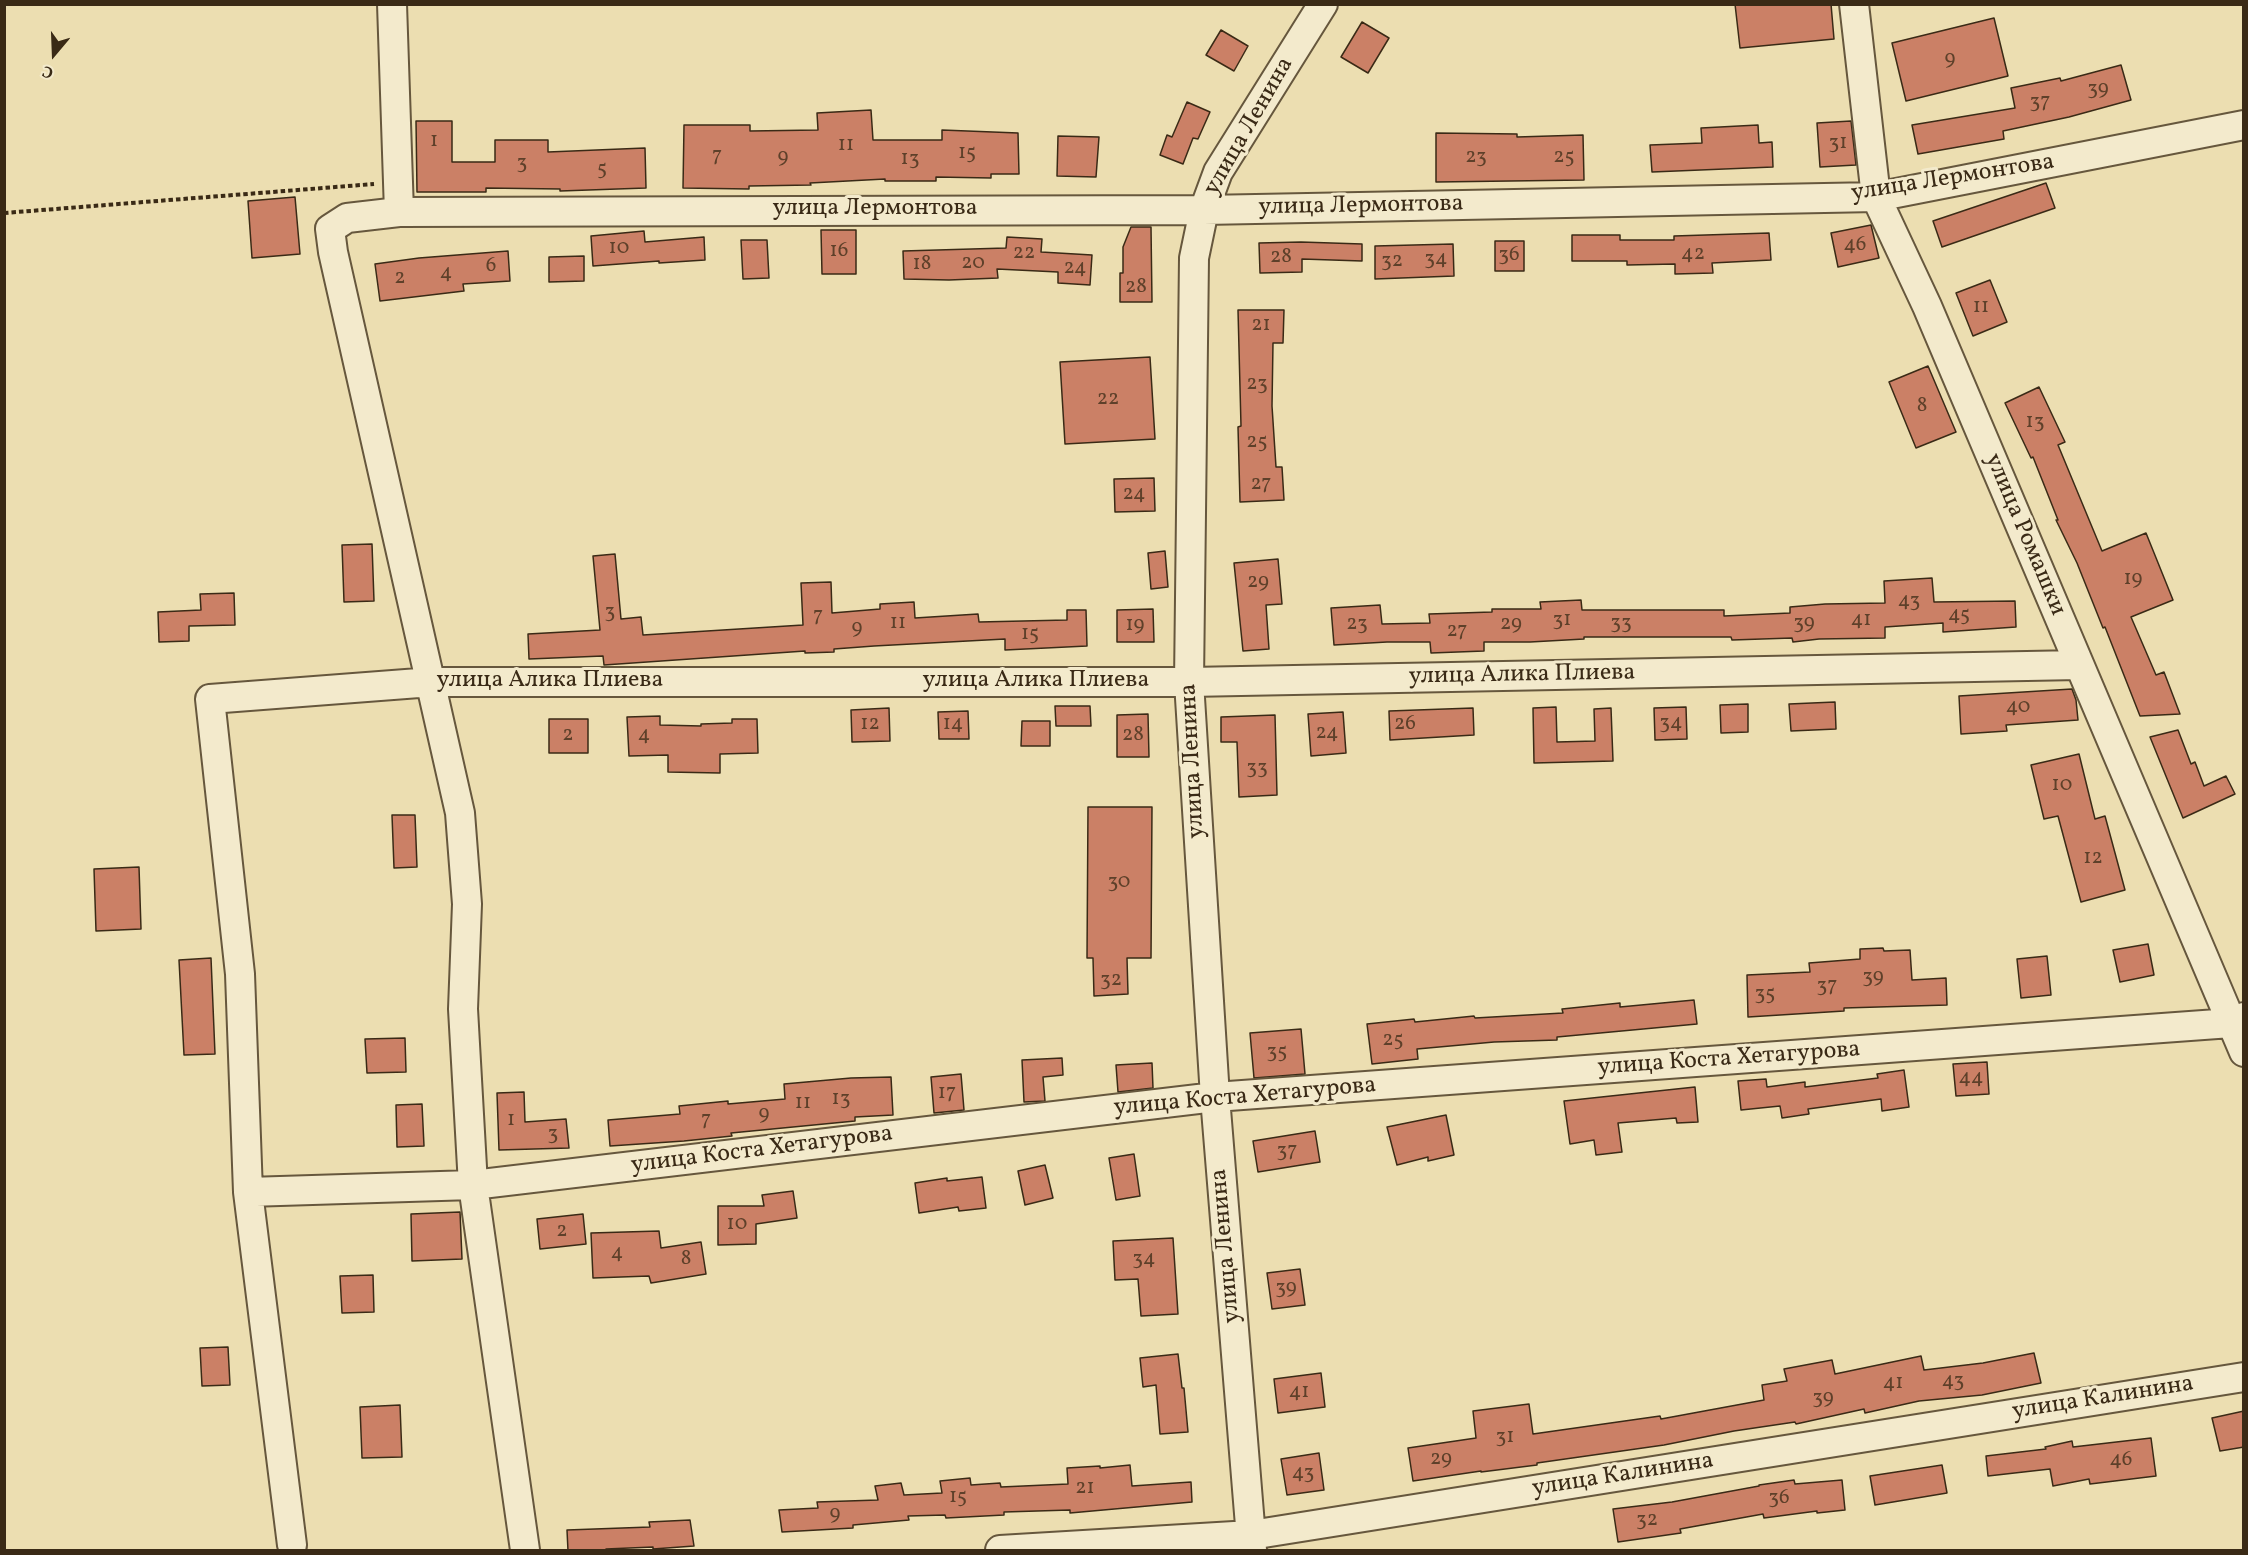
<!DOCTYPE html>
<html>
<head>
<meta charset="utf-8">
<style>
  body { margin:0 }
  #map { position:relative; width:2248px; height:1555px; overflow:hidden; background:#ecdeb1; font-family:Vollkorn,serif }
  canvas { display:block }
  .frame { position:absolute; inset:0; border:6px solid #3a2a16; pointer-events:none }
  .north { position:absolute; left:24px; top:24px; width:60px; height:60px; -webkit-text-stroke:4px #f3eacc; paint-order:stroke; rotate:199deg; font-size:16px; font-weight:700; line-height:24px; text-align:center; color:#3a2a16 }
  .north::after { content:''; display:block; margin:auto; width:21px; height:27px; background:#3a2a16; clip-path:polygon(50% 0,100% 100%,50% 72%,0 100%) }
</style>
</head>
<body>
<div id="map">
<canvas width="2248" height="1555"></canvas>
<div class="frame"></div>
<div class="north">С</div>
</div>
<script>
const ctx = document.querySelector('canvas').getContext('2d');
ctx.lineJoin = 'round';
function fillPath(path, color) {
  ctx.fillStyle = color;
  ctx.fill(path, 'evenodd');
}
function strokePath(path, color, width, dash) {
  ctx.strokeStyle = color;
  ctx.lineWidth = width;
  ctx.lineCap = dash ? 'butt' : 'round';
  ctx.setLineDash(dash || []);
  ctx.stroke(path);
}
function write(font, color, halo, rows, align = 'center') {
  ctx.font = font + ' Vollkorn,serif';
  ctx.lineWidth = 6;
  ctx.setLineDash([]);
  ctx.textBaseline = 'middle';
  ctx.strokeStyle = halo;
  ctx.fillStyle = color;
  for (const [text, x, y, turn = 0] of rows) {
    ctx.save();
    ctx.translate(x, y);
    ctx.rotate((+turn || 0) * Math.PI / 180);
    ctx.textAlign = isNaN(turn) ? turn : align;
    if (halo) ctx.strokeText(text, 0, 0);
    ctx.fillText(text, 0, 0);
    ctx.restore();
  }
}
const building = new Path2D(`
  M1735 4H1831L1834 39 1740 48Z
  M1994 18 2008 76 1906 101 1892 43Z
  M1362 22 1389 38 1368 73 1341 57Z
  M1221 30 1248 46 1234 71 1206 55Z
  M2121 65 2131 100 2069 117 2003 131 2004 139 1918 154 1912 125 2015 108 2011 88 2060 78 2061 81Z
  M1187 102 1210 112 1198 139 1193 138 1183 164 1160 155 1167 135 1172 137Z
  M871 110 873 140H942V130L1018 133 1019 174H991V178L936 177V181H885V179L810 183 811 185 749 186V189L683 188 684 125H750V131L818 130 817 113Z
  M416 121H452V162H495V140H548V152L645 148 646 188 560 191V189L486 188V192H417Z
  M1851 121 1856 165 1820 167 1817 123Z
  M1758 125 1759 143 1772 142 1773 167 1652 172 1650 145 1702 143 1701 128Z
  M1436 133 1517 134V137L1583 135 1584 180 1436 182Z
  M1058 136 1099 137 1096 177 1057 176Z
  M2046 183 2055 208 1942 247 1933 221Z
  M295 197 300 254 252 258 248 201Z
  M1871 225 1879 258 1838 267 1831 233Z
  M1131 227H1151L1152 302H1120V273H1123V247Z
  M821 230H856V274H822Z
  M644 231 645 242 704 237 705 260 659 263V261L593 266 591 236Z
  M1769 233 1771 260 1712 263 1713 273 1675 274V264L1627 265V261H1572V235H1620V240H1674V236Z
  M1007 237 1042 239 1041 252 1092 255 1090 285 1058 283V272L997 269 998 278 949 280 904 279 903 251 1006 248Z
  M741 240H767L769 278 743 279Z
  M1495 241H1524V271H1495Z
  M1301 242 1362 244V261L1302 259V272L1260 273 1259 243Z
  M1453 244 1454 276 1375 279V246Z
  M508 251 510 281 463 284 464 291 380 301 375 264 419 258Z
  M584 256V281L549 282V257Z
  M1990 280 2007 322 1973 336 1956 293Z
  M1238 310H1284L1283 343H1273L1272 406 1276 467H1282L1284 500 1240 502 1238 427 1241 426Z
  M1150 357 1155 439 1065 444 1060 362Z
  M1928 366 1956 432 1916 448 1889 382Z
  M2039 387 2065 442 2058 445 2102 551 2146 533 2173 600 2131 617 2156 675 2164 672 2180 714 2140 716 2105 627 2103 628 2077 563 2056 520H2058L2033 457 2031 458 2005 403Z
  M1154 478 1155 511 1115 512 1114 479Z
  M372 544 374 601 344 602 342 545Z
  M1165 551 1168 587 1151 589 1148 553Z
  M615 554 621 619 641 617 643 635 803 625 801 583 831 582 832 613 880 609V604L914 602 915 618 978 614 979 622 1067 620V610H1086L1087 646 1005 650V639L874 646 834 649V652L805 653V651L604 665 603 656 529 659 528 634 600 630 593 556Z
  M1278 559 1282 604 1266 605 1269 649 1243 651 1234 563Z
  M1932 578 1934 602 2015 601 2016 627 1943 632V623L1885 627V638L1819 639 1793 642 1792 638 1732 640 1731 637H1584V639L1530 642H1484V651L1431 653 1430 642H1387L1334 645 1331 608 1380 605 1382 624 1430 623 1429 614 1492 612V609H1541L1540 602 1581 600 1582 610H1724V616L1790 613V607L1825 604 1885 603 1884 581Z
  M234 593 235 625 189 626V641L159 642 158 612 201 610 200 594Z
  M1153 609 1154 642H1117V610Z
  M2072 689 2076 700 2078 720 2006 725 2007 731 1961 734 1959 696Z
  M1835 702 1836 729 1791 731 1789 704Z
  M1748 704V732L1721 733 1720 705Z
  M1055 706H1090L1091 726H1056Z
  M1556 707 1557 742 1595 741 1594 709 1611 708 1613 761 1534 763 1533 708Z
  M1686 707 1687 739 1655 740 1654 708Z
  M889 708 890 741 852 742 851 710Z
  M1473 708 1474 735 1390 740 1389 711Z
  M968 711 969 739H939L938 712Z
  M1343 712 1346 753 1311 756 1308 714Z
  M1148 714 1149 757H1117V715Z
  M1275 715 1277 795 1239 797 1237 742H1221V717Z
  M660 716V725L701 726V724L732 723V719H757L758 753 720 754V773L668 772V755L629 756 627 717Z
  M549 719H588V753H549Z
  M1022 721H1050V746H1021Z
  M2178 730 2191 764 2195 762 2204 786 2226 776 2235 794 2183 818 2150 737Z
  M2079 754 2095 819 2105 816 2125 890 2081 902 2058 816 2044 819 2031 765Z
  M1088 807H1152L1151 958H1127L1128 994 1094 996 1093 958H1087Z
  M392 815H415L417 867 394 868Z
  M139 867 141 929 96 931 94 869Z
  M2148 944 2154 975 2120 982 2113 950Z
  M1883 948 1884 951 1910 950 1912 980 1946 978 1947 1005 1844 1008V1011L1748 1017 1747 975 1810 972 1809 963 1860 959V949Z
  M2047 956 2051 995 2021 998 2017 959Z
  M211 958 215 1054 184 1055 179 960Z
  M1694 1000 1697 1024 1557 1037V1040L1494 1042 1417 1049 1418 1059 1372 1064 1367 1024 1414 1019 1415 1022 1474 1016 1475 1018 1563 1013 1562 1009 1620 1003V1007Z
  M1301 1029 1305 1074 1254 1078 1250 1033Z
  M405 1038 406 1072 367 1073 365 1039Z
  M1062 1058 1063 1075 1043 1077 1045 1101 1024 1102 1022 1060Z
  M1987 1062 1989 1094 1956 1096 1953 1064Z
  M1152 1063 1153 1088 1118 1092 1116 1065Z
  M1904 1070 1909 1107 1882 1111 1881 1099 1808 1109 1809 1114 1782 1118 1780 1106 1741 1110 1738 1081 1766 1079 1767 1087 1805 1082V1087L1878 1078 1877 1074Z
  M961 1074 964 1110 934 1113 931 1077Z
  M891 1077 893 1115 855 1117V1121L731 1133 732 1136 684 1141 610 1146 608 1120 680 1114 679 1106 728 1101V1104L785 1099 784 1084 851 1078Z
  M1695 1087 1698 1122 1677 1123 1676 1118 1618 1123 1622 1152 1596 1155 1594 1140 1570 1144 1564 1101Z
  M524 1092 525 1122 566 1119 569 1148 499 1150 497 1093Z
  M422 1104 424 1146 397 1147 396 1105Z
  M1446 1115 1454 1155 1428 1161V1157L1397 1165 1387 1127Z
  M1315 1131 1320 1162 1258 1172 1253 1141Z
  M1134 1154 1140 1196 1116 1200 1109 1158Z
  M1045 1165 1053 1198 1025 1205 1018 1171Z
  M982 1177 986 1208 959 1211 958 1207 919 1213 915 1183 947 1178V1181Z
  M793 1191 797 1218 756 1224V1244L718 1245V1206H764L762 1195Z
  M460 1212 462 1259 412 1261 411 1214Z
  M583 1214 586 1244 540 1249 537 1219Z
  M659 1231 661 1248 701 1242 706 1274 651 1283 649 1276 593 1278 591 1233Z
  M1173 1238 1178 1314 1141 1316 1138 1279 1115 1280 1113 1241Z
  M1300 1269 1305 1305 1272 1309 1267 1273Z
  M373 1275 374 1312 342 1313 340 1276Z
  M228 1347 230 1385 202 1386 200 1348Z
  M2034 1353 2041 1383 1982 1395 1919 1401 1865 1413 1864 1409 1796 1424 1795 1422 1734 1431 1664 1445 1537 1463V1465L1481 1472V1471L1413 1481 1408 1448 1476 1438 1473 1411 1529 1404 1533 1434 1660 1416 1661 1419 1764 1400 1762 1385 1787 1381 1784 1369 1832 1360 1835 1374 1921 1356 1924 1370 1983 1363Z
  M1178 1354 1182 1388H1184L1188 1432 1160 1434 1156 1385 1143 1387 1140 1358Z
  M1321 1373 1325 1407 1278 1413 1274 1379Z
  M400 1405 402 1457 362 1458 360 1407Z
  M2244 1411V1447L2220 1451 2212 1418Z
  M2151 1438 2156 1476 2090 1484 2089 1479 2053 1486 2050 1469 1988 1476 1986 1456 2046 1449 2045 1447 2072 1441 2073 1447Z
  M1319 1453 1324 1490 1287 1495 1281 1459Z
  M1130 1465 1132 1486 1191 1482 1192 1502 1070 1513V1510L1004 1512V1515L946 1518 945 1515 908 1516 909 1520 853 1525V1528L782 1532 779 1510 818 1508 817 1502 878 1500 875 1486 901 1483 904 1495 942 1493 940 1481 970 1478 971 1485 1000 1483 1001 1487 1068 1484 1067 1468 1100 1466V1468Z
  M1942 1465 1947 1493 1875 1505 1870 1476Z
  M1794 1480 1795 1484 1842 1480 1845 1510 1817 1513V1511L1764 1518 1763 1514 1680 1529 1681 1533 1618 1542 1613 1509 1672 1502 1759 1486V1485Z
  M690 1520 694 1546 653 1549V1547L606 1549V1551H568L567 1530 650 1527 649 1522Z`);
const path = new Path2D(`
  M4 213 374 184`);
const minor = new Path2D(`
  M392 4 399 212 347 218 330 229 333 252 460 813 467 904 463 1009 473 1185 525 1550
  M1854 4 1876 197 1927 306 2244 1052
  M399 212 1204 210 1876 197 2244 125
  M248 1192 473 1185 1215 1097 2231 1023 2244 1017
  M292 1545 248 1192 240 974 210 699 432 682H1189L2079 665
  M1000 1550 1251 1535 2244 1377
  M1252 1550 1215 1097 1189 682 1194 258 1204 210 1218 172 1323 4`);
const numberNames = [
  ["9",1950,60],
  ["39",2098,90],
  ["37",2040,103],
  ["1",434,142],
  ["31",1838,144],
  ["11",846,146],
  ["15",967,154],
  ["7",717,157],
  ["9",783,158],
  ["23",1476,158],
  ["25",1564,158],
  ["13",910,160],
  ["3",522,164],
  ["5",602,170],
  ["46",1855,246],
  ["10",619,249],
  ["16",839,252],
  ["22",1024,254],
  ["42",1693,255],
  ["36",1509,256],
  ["28",1281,258],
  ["34",1436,260],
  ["32",1392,262],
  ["20",973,264],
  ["18",922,265],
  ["6",491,267],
  ["24",1075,269],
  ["4",446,274],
  ["2",400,279],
  ["28",1136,288],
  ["11",1981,308],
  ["21",1261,326],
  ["23",1257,385],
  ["22",1108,400],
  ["8",1922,407],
  ["13",2035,423],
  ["25",1257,443],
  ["27",1261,485],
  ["24",1134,495],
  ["19",2133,580],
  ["29",1258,583],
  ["43",1909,602],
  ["3",610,613],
  ["45",1959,616],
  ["7",818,617],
  ["31",1562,621],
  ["41",1861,621],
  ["11",898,624],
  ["33",1621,624],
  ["39",1804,624],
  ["23",1357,625],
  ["29",1511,625],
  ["19",1135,626],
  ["9",857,629],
  ["27",1457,632],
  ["15",1030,635],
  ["40",2018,708],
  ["34",1671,724],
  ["12",870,725],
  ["14",953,725],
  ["26",1405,725],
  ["24",1327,734],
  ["2",568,736],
  ["4",644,736],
  ["28",1133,736],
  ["33",1257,769],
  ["10",2062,786],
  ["12",2093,859],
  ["30",1119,883],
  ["39",1873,978],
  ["32",1111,981],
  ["37",1827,987],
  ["35",1765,995],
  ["25",1393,1041],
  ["35",1277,1053],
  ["44",1971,1079],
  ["17",947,1094],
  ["13",841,1100],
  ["11",803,1104],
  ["9",764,1115],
  ["1",511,1121],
  ["7",706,1121],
  ["3",553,1135],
  ["37",1287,1152],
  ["10",737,1225],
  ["2",562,1232],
  ["4",617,1254],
  ["8",686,1260],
  ["34",1144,1260],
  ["39",1286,1289],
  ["43",1953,1382],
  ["41",1893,1384],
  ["41",1299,1393],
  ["39",1823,1399],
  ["31",1505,1438],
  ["29",1441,1460],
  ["46",2121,1461],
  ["43",1303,1474],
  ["21",1085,1489],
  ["15",958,1498],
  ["36",1779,1499],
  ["9",835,1515],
  ["32",1647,1521]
];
const streetNames = [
  ["улица Ленина",1250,127,-60],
  ["улица Лермонтова",1953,179,-9],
  ["улица Лермонтова",1361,207,-1],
  ["улица Лермонтова",875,210],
  ["улица Ромашки",2024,535,67],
  ["улица Алика Плиева",1522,676,-1],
  ["улица Алика Плиева",550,682],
  ["улица Алика Плиева",1036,682],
  ["улица Ленина",1194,761,-93],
  ["улица Коста Хетагурова",1729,1060,-4],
  ["улица Коста Хетагурова",1245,1098,-5],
  ["улица Коста Хетагурова",762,1151,-7],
  ["улица Ленина",1227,1246,-95],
  ["улица Калинина",2103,1399,-9],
  ["улица Калинина",1623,1476,-9]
];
fillPath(building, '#cb8066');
strokePath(building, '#3a2a16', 1.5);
strokePath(minor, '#66573d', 32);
strokePath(path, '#3a2a16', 4, [4.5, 3]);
strokePath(minor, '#f3eacc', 28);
write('21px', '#5e402a', null, numberNames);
write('24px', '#3a2a16', '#f3eacc', streetNames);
</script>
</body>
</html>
